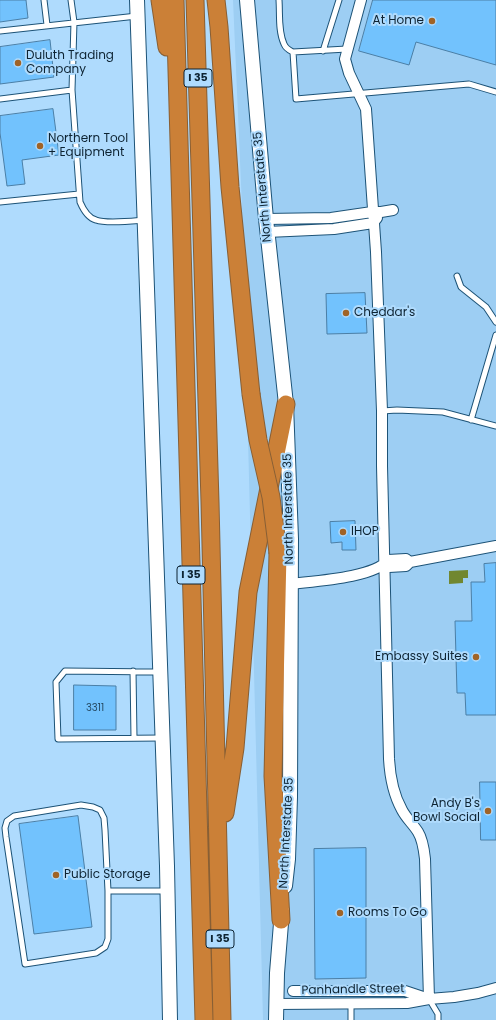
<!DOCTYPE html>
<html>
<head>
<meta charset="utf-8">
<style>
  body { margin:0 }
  canvas { display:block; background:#afdbfd }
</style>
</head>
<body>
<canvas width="496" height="1020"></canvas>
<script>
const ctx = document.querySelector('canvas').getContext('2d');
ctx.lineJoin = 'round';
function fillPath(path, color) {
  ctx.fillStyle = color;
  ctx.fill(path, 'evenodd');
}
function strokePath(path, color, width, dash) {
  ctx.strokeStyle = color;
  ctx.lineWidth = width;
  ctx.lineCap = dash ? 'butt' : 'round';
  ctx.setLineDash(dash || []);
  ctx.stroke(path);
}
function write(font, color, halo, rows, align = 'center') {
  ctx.font = font + ' Poppins,sans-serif';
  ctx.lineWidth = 4;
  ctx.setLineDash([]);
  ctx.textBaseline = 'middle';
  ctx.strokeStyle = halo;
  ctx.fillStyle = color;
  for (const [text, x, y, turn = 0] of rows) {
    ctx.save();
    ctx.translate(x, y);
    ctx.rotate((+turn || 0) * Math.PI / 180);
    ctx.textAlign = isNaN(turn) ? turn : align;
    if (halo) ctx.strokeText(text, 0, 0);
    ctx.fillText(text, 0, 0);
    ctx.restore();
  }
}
const built = new Path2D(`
  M233 0H496V1020H263L242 207Z`);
const water = new Path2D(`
  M468 570V578H463V583L449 584V571Z`);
const building = new Path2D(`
  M0 0H26L28 18 0 22Z
  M373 0H496V65L416 42 409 65 359 51Z
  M50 40 54 77 0 84V47Z
  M53 109 59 155 22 160 25 184 7 186 0 133V116Z
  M365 293 367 333 327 334 326 294Z
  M355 521 356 550H342V542L331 543 330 522Z
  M496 563V715H466L465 693H457L455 621H472L471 582H485L484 564Z
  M74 685 116 686V730H74Z
  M480 782H496V840H481Z
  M78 816 92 927 34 934 19 824Z
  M366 848V978L315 979 314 849Z`);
const service = new Path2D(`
  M44 0 47 25
  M71 0 74 22 72 90 80 202C83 209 88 218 96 220 107 224 132 221 144 220
  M279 0C280 14 278 31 284 44 286 49 289 50 293 52
  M0 31 137 16
  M347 49 293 52 296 99 469 84 496 92
  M323 51 339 0
  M0 99 72 90
  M0 202 79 194
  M457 276 461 287 486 307 496 322
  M382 411 397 410 443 412 496 426
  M471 420 496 335
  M133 671 134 738
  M158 672 65 671 56 682 58 739 161 738
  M108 891 105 830 104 818 100 810 93 807 81 805 14 816 7 821 5 828 6 837 25 964 96 953 105 947 108 939V891H166
  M429 999 438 1014V1020
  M351 1020V1004`);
const minor = new Path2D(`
  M361 0 345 59 349 73 366 109 376 252 382 411V466L389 759C390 776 393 794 402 810 406 818 413 824 418 832 423 840 424 850 425 859L429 999
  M266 219 331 218 372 212H381L393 210
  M267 232 334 229 373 223 377 218
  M385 564 389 567 406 566 410 562
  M290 584C313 581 374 578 388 560L406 559 410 562 496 546
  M293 991H405L429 999
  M276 1004 407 1003 429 999 454 997 478 993 496 988`);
const secondary = new Path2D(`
  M137 0 167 866 170 1020
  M247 0 266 219 286 404 291 539 290 797 288 859 285 886
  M276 1020 277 973 282 911`);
const motorway = new Path2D(`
  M160 0 167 47
  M175 0 204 1020
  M195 0 210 502 222 1020
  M216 0 219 27 230 187 251 394
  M278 553 273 776 281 920
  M225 813 235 748 248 592 286 404`);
const motorwayBridge = new Path2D(`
  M251 394 258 440 271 497 278 553`);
const markers = [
  [432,21,4,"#a06326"],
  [18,63,4,"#a06326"],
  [40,146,4,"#a06326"],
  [346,313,4,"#a06326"],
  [343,532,4,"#a06326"],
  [476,657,4,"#a06326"],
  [488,811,4,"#a06326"],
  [56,875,4,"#a06326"],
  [340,913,4,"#a06326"]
];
const numberNames = [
  ["3311",95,708]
];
const shields = [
  [198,78,28],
  [191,575,28],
  [220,939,28]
];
const shieldNames = [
  ["I 35",198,78],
  ["I 35",191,575],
  ["I 35",220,939]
];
const poiNames = [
  ["At Home",424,21,"right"],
  ["Duluth Trading",26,56],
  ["Company",26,70],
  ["Northern Tool",48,139],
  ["+ Equipment",48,153],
  ["Cheddar's",354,313],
  ["IHOP",351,532],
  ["Embassy Suites",468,657,"right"],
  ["Andy B's",480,804,"right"],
  ["Bowl Social",480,818,"right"],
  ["Public Storage",64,875],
  ["Rooms To Go",348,913]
];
const streetNames = [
  ["North Interstate 35",263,187,-95],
  ["North Interstate 35",289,509,-91],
  ["North Interstate 35",287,833,-87],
  ["Panhandle Street",353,990,-1]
];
fillPath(built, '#9dcef3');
fillPath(water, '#718730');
fillPath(building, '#72c2fd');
strokePath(building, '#4b7fa6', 1);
strokePath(service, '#1d5377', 7);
strokePath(minor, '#1d5377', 12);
strokePath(secondary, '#1d5377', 16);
strokePath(motorway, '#885f35', 19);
strokePath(service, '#fff', 5);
strokePath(minor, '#fff', 10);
strokePath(secondary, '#fff', 14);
strokePath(motorway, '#cb8037', 17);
strokePath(motorwayBridge, '#885f35', 19, []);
strokePath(motorwayBridge, '#cb8037', 17);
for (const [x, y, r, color] of markers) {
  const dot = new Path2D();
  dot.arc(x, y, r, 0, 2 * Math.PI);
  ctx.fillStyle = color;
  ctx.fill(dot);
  strokePath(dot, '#afdbfd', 1.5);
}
write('10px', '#264b65', null, numberNames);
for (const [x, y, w] of shields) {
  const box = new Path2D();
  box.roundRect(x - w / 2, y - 9, w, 18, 3);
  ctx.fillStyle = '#afdbfd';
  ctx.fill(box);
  strokePath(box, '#0d2332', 1);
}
write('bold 11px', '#0d2332', null, shieldNames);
write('12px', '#0d2332', '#afdbfd', poiNames, 'left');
write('12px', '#0d2332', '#afdbfd', streetNames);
</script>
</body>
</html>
